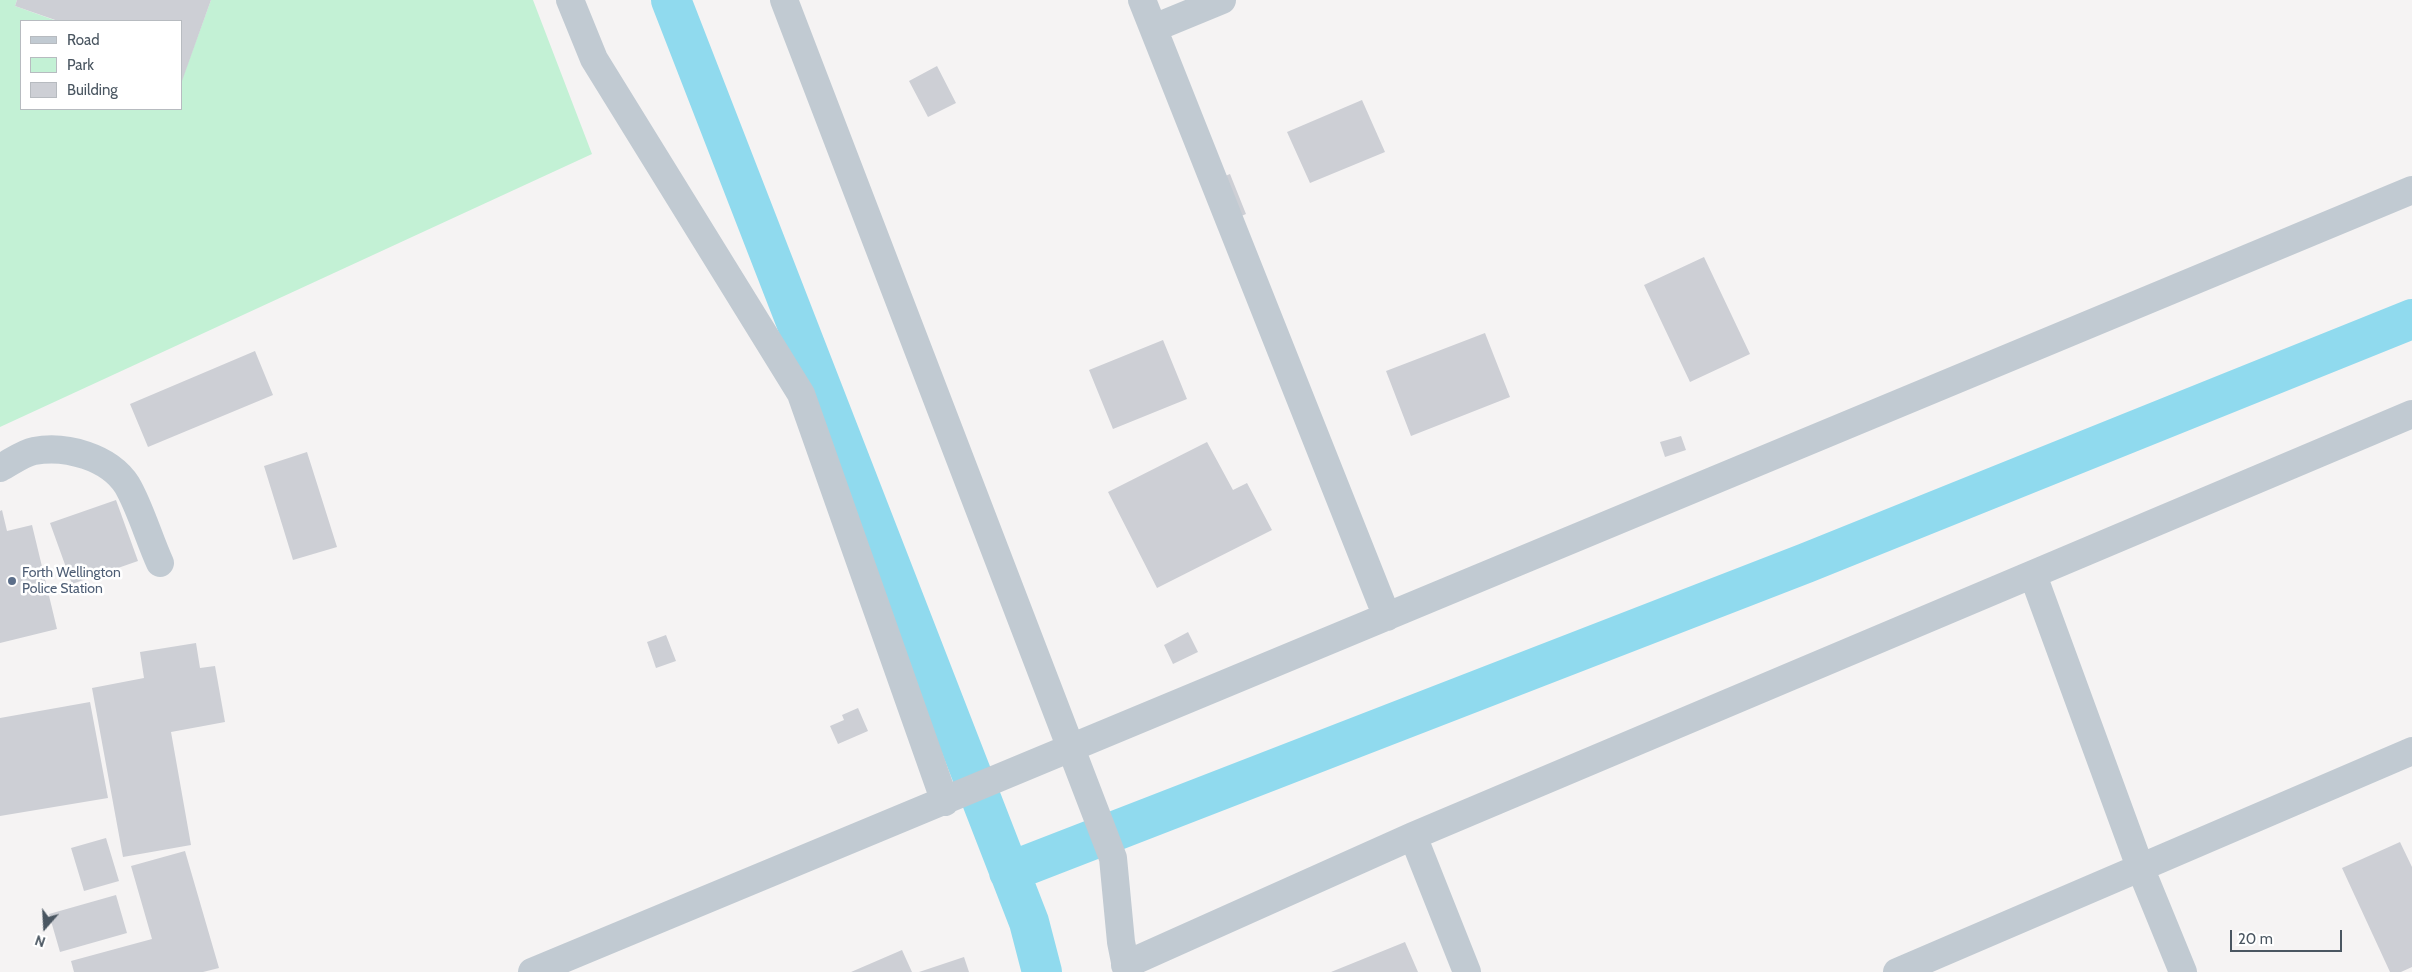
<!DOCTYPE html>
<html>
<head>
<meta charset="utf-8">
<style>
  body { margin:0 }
  #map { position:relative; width:2412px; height:972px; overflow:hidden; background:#f5f3f3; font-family:Cabin,sans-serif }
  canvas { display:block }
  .legend { position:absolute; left:20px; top:20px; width:162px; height:90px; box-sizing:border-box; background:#fff; border:1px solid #b7bbc0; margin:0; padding:6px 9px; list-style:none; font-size:15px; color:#4a5661 }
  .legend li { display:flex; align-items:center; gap:10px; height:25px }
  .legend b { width:25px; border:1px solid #b7bbc0 }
  .north { position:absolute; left:20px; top:902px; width:50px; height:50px; -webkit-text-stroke:4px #fff; paint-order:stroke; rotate:199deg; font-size:14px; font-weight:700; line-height:20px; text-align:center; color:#4a5661 }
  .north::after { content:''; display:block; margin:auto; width:18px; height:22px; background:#4a5661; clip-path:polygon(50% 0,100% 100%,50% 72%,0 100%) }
  .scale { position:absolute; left:2230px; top:930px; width:112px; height:22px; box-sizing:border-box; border:2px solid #4a5661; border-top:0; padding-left:6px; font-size:15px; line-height:18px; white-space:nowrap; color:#4a5661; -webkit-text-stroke:4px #fff; paint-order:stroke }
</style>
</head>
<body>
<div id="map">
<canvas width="2412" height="972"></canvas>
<ul class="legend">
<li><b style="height:6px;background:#c1cad2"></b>Road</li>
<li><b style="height:14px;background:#c3f1d5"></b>Park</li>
<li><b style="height:14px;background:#cdcfd5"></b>Building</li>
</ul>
<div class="north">N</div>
<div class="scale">20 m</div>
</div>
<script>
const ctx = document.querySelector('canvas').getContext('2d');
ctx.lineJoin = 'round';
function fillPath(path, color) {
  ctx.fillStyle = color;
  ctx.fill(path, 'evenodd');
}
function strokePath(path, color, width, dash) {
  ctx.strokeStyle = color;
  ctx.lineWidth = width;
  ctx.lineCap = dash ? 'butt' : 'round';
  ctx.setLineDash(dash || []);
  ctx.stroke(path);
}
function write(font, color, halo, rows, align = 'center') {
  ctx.font = font + ' Cabin,sans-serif';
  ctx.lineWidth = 5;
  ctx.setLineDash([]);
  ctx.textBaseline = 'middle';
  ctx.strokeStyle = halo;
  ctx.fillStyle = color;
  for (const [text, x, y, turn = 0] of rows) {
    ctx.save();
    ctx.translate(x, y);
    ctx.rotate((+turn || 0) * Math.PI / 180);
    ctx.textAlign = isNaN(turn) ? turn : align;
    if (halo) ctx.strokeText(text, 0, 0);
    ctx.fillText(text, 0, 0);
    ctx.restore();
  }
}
const green = new Path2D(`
  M0 0H17L15 6 57 21H21V109H181V82L211 0H533L592 154 0 427Z`);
const canal = new Path2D(`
  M671 0 1029 922 1042 972
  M1009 872 1806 563 2412 319`);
const building = new Path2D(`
  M17 0H211L182 81 181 21H58L15 6Z
  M937 66 956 103 928 117 909 81Z
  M1362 100 1385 152 1310 183 1287 132Z
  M1230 174 1246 214 1227 222 1210 182Z
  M1704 257 1750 354 1690 382 1644 285Z
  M1485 333 1510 397 1411 436 1386 371Z
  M1163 340 1187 399 1113 429 1089 370Z
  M255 351 273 395 148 447 130 404Z
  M1681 436 1686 450 1665 457 1660 442Z
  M1207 442 1233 490 1247 483 1272 530 1157 588 1108 492Z
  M307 452 337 547 293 560 264 466Z
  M116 500 138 561 72 584 50 523Z
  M2 510 7 531 32 525 57 629 0 643V511Z
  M1188 632 1198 652 1173 664 1164 645Z
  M666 635 676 661 656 668 647 642Z
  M196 643 200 668 215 666 225 722 171 732 191 845 123 857 92 688 144 678 140 652Z
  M90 702 108 798 0 816V718Z
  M858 708 868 731 838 744 830 726 844 720 842 715Z
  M106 838 119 881 84 891 71 848Z
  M2400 842 2412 867V967L2401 972H2390L2342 868Z
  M185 851 219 968 203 972H74L71 961 152 939 131 866Z
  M116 895 127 933 60 952 49 914Z
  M1405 942 1418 972H1331Z
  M902 950 912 972H851Z
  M964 957 969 972H919Z`);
const minor = new Path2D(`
  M570 0 594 59 801 394 945 802
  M784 0 1113 858 1121 942 1127 972
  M1142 0 1387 617
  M1154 28 1222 0
  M0 468C10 463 23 453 34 451 66 445 109 457 127 485 140 507 149 539 160 563
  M2033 575 2140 867 2183 972
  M1413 836 1467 972
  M1125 965 1413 836 2412 414
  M532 972C1159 713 1784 449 2412 190
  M1897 972 2412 751`);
const markers = [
  [12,581,5,"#5c6f8a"]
];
const serviceNames = [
  ["Forth Wellington",22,573],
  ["Police Station",22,589]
];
fillPath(green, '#c3f1d5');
strokePath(canal, '#90daee', 40);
fillPath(building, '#cdcfd5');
strokePath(minor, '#c1cad2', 28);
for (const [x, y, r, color] of markers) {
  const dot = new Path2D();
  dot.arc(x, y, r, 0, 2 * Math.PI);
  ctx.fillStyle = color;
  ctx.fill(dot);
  strokePath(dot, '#fff', 2);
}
write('14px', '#4e5e75', '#fff', serviceNames, 'left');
</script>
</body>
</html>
